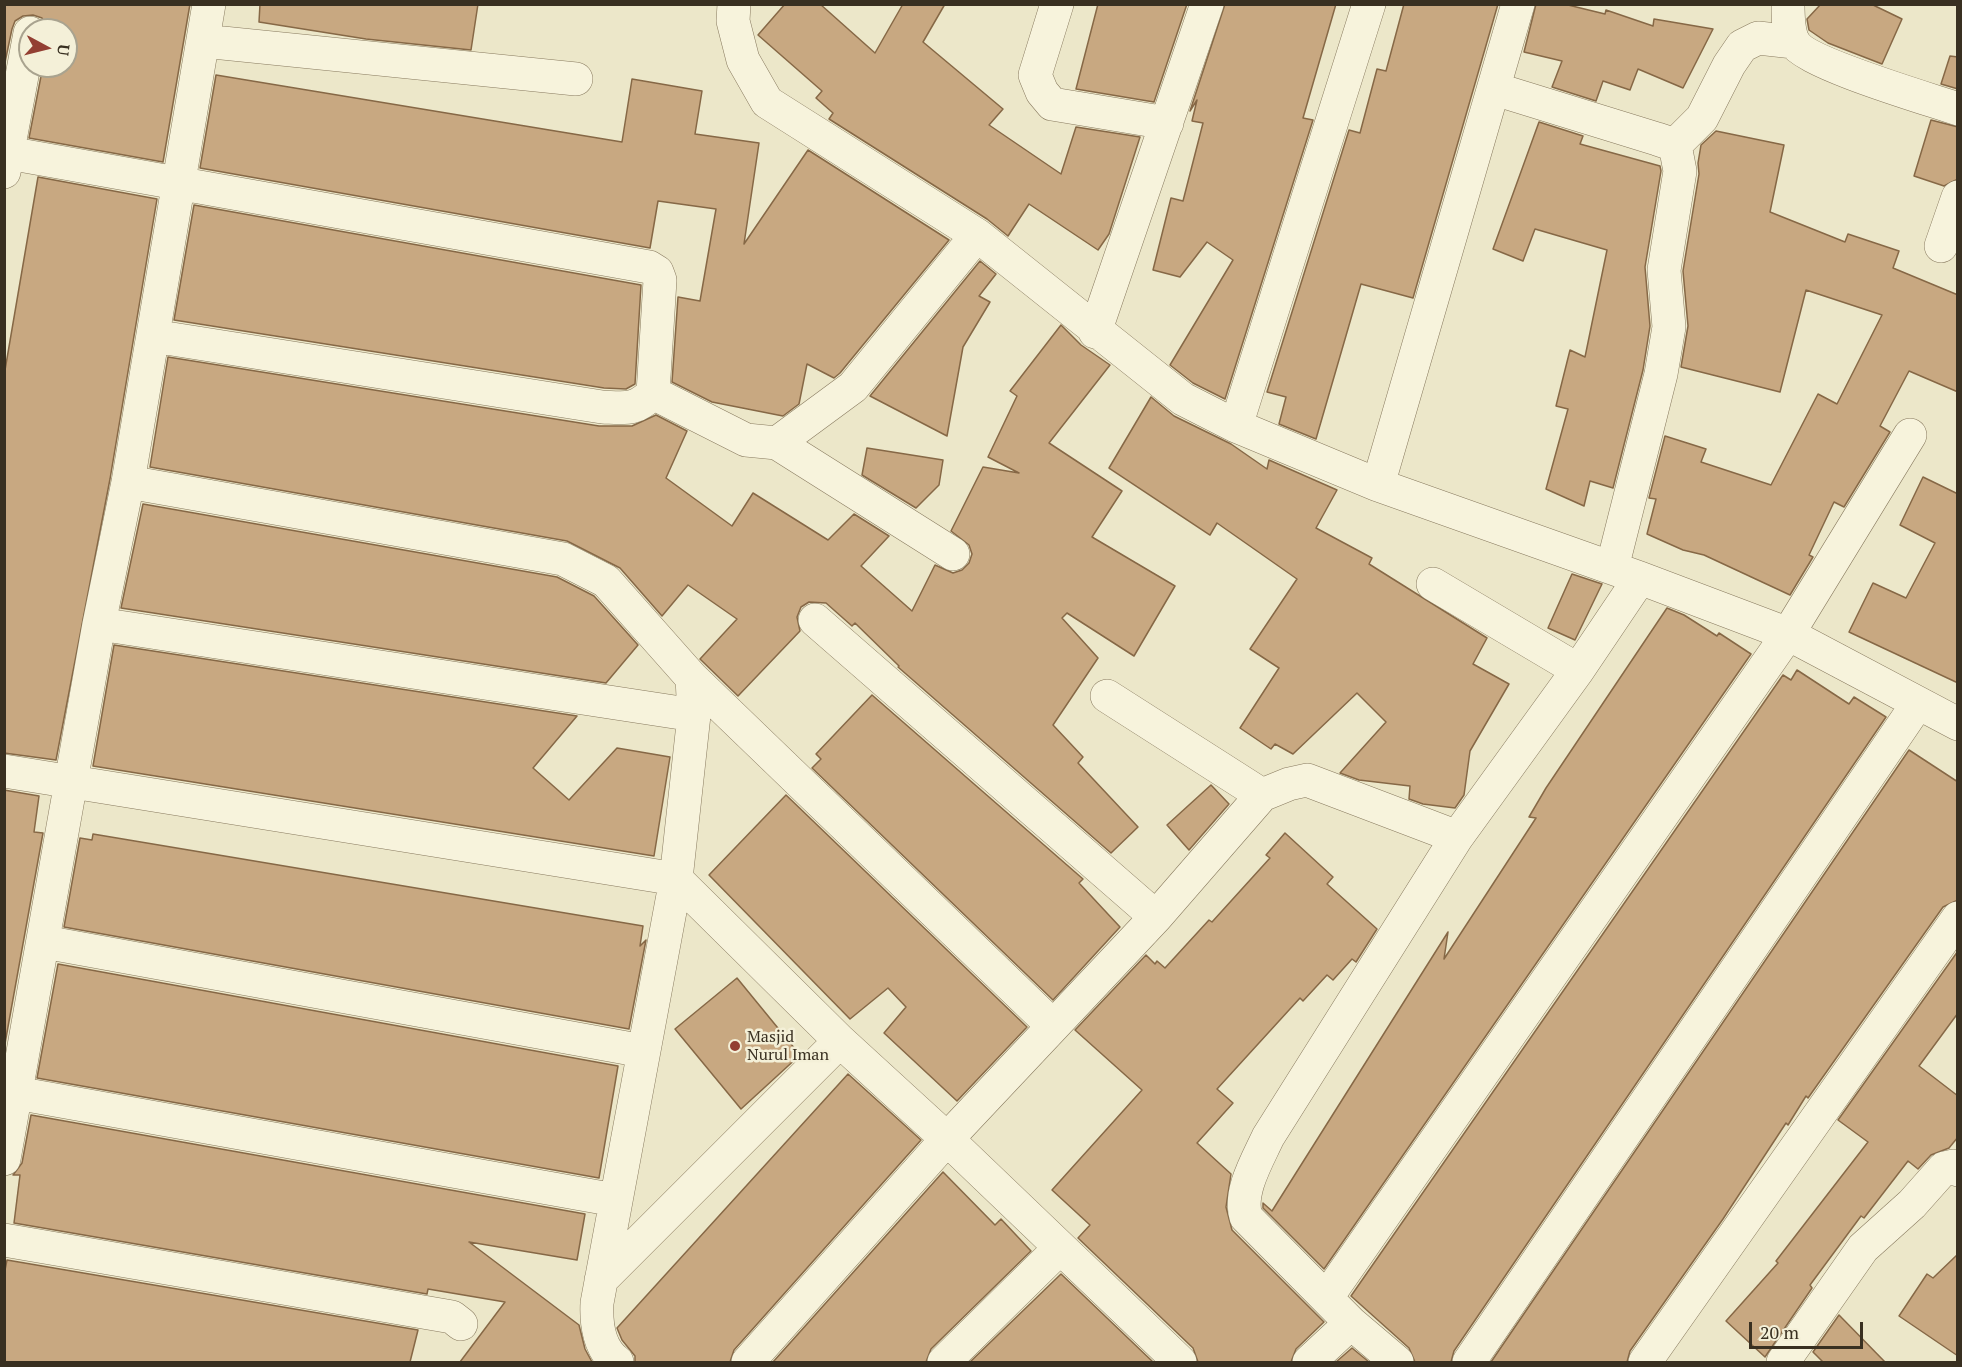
<!DOCTYPE html>
<html>
<head>
<meta charset="utf-8">
<style>
  body { margin:0 }
  #map { position:relative; width:1962px; height:1367px; overflow:hidden; background:#ece7c9; font-family:"PT Serif",serif }
  canvas { display:block }
  .frame { position:absolute; inset:0; border:6px solid #393021; pointer-events:none }
  .north { position:absolute; left:18px; top:18px; width:60px; height:60px; box-sizing:border-box; background:#f4f0d8; border:2px solid #a9a38f; border-radius:50%; rotate:97deg; font-size:16px; font-weight:700; line-height:24px; text-align:center; color:#393021 }
  .north::after { content:''; display:block; margin:auto; width:21px; height:27px; background:#933f32; clip-path:polygon(50% 0,100% 100%,50% 72%,0 100%) }
  .scale { position:absolute; left:1749px; top:1322px; width:114px; height:27px; box-sizing:border-box; border:3px solid #393021; border-top:0; padding-left:8px; font-size:18px; line-height:21px; white-space:nowrap; color:#393021; -webkit-text-stroke:4px #f4f0d8; paint-order:stroke }
</style>
</head>
<body>
<div id="map">
<canvas width="1962" height="1367"></canvas>
<div class="frame"></div>
<div class="north">U</div>
<div class="scale">20 m</div>
</div>
<script>
const ctx = document.querySelector('canvas').getContext('2d');
ctx.lineJoin = 'round';
function fillPath(path, color) {
  ctx.fillStyle = color;
  ctx.fill(path, 'evenodd');
}
function strokePath(path, color, width, dash) {
  ctx.strokeStyle = color;
  ctx.lineWidth = width;
  ctx.lineCap = dash ? 'butt' : 'round';
  ctx.setLineDash(dash || []);
  ctx.stroke(path);
}
function write(font, color, halo, rows, align = 'center') {
  ctx.font = font + ' "PT Serif",serif';
  ctx.lineWidth = 5;
  ctx.setLineDash([]);
  ctx.textBaseline = 'middle';
  ctx.strokeStyle = halo;
  ctx.fillStyle = color;
  for (const [text, x, y, turn = 0] of rows) {
    ctx.save();
    ctx.translate(x, y);
    ctx.rotate((+turn || 0) * Math.PI / 180);
    ctx.textAlign = isNaN(turn) ? turn : align;
    if (halo) ctx.strokeText(text, 0, 0);
    ctx.fillText(text, 0, 0);
    ctx.restore();
  }
}
const building = new Path2D(`
  M4 4H190L163 162 29 138 43 66H66V30H48L42 18 33 15 23 16 15 21 12 29 4 67Z
  M260 4H478L471 50 366 39 259 22Z
  M785 4H820L875 53 903 4H945L923 42 1003 109 989 125 1061 174 1076 127 1140 137 1109 234 1098 250 1029 204 1008 236 987 219 829 119 833 113 816 98 822 91 758 35Z
  M1098 4H1187L1154 102 1076 89Z
  M1225 4H1336L1303 118 1313 120 1225 399 1193 383 1170 365 1233 260 1207 242 1180 277 1153 270 1171 198 1183 201 1203 123 1192 121 1197 100 1190 111Z
  M1404 4H1498L1413 298 1361 284 1316 439 1279 424 1286 397 1267 392 1349 130 1360 133 1377 69 1386 71Z
  M1536 4H1564L1605 14 1606 10 1653 26 1654 19 1713 29 1683 88 1638 69 1630 90 1603 81 1596 101 1552 87 1562 61 1524 52Z
  M1821 4H1871L1902 19 1882 64 1828 43 1809 30 1807 19Z
  M1950 56 1958 57V89L1941 84Z
  M216 75 622 142 632 79 702 91 695 134 759 143 744 244 808 150 949 240 840 373 834 378 807 364 799 404 783 416 712 402 672 382 678 297 700 301 716 209 658 201 650 248 200 168Z
  M1931 120 1958 127V179L1944 186 1914 176Z
  M1539 122 1583 136 1580 144 1660 166 1661 171 1645 267 1650 326 1643 370 1613 488 1590 481 1584 506 1546 489 1568 409 1556 406 1570 350 1585 357 1607 250 1535 229 1523 261 1493 249Z
  M1716 131 1784 145 1770 212 1845 242 1848 234 1899 251 1893 268 1958 295V392L1909 371 1880 426 1890 432 1844 507 1834 502 1809 555 1813 557 1790 595 1704 555 1683 550 1647 534 1656 499 1649 498 1665 436 1706 449 1701 462 1771 485 1818 394 1837 404 1882 315 1806 290 1780 392 1681 367 1688 326 1683 271 1699 174 1698 163 1701 145Z
  M38 177 157 199 110 479 56 760 4 753V376Z
  M194 205 641 285 635 384 626 389 604 388 174 320Z
  M980 261 996 274 979 296 990 302 963 347 947 436 870 396Z
  M1061 325 1081 345 1110 365 1049 443 1122 491 1092 537 1175 586 1134 656 1067 613 1062 618 1098 658 1053 725 1083 757 1078 763 1138 827 1111 853 898 667 899 666 855 623 852 626 826 603 809 602 801 607 797 617 800 631 738 696 700 659 737 619 688 585 662 616 620 568 567 541 150 467 168 357 599 426H632L656 415 687 431 666 478 732 526 753 493 828 540 854 514 889 536 861 566 912 611 935 565 953 573 962 570 969 563 972 554 969 545 951 531 983 467 1019 473 988 457 1017 396 1010 391Z
  M1151 397 1174 416 1231 444 1267 469 1269 460 1337 490 1316 528 1372 558 1369 564 1487 638 1473 664 1509 684 1470 751 1464 795 1455 808 1423 804 1409 799 1410 786 1359 780 1340 773 1386 722 1357 693 1293 754 1275 744 1271 749 1240 728 1279 668 1250 649 1297 579 1217 523 1210 535 1109 468Z
  M867 448 943 460 939 485 916 508 862 475Z
  M1923 477 1958 494V683L1849 632 1873 583 1906 598 1935 543 1900 525Z
  M143 504 557 577 594 596 638 645 606 683 121 608Z
  M1572 574 1602 584 1575 640 1548 628Z
  M1667 608 1684 615 1717 636 1719 633 1751 654 1324 1269 1263 1208V1203L1272 1211 1448 932 1444 959 1536 818 1529 817 1546 788Z
  M114 645 577 716 533 768 569 800 617 748 670 757 654 856 93 766Z
  M1797 670 1849 704 1854 697 1886 717 1454 1351 1451 1362H1415L1409 1348 1351 1296 1783 675 1791 680Z
  M872 695 1083 879 1079 883 1120 927 1053 1000 812 768 821 759 816 754Z
  M1909 750 1958 782V900L1943 907 1808 1098 1806 1096 1788 1125 1786 1123 1723 1219 1630 1351 1627 1362H1491Z
  M1211 785 1229 804 1189 850 1167 825Z
  M4 790 39 796 34 832 43 833 4 1049Z
  M786 795 1027 1027 957 1101 884 1033 906 1007 888 988 850 1019 709 875Z
  M1285 833 1333 877 1327 884 1377 929 1356 962 1352 959 1333 980 1327 975 1303 1001 1300 998 1217 1089 1233 1103 1197 1143 1231 1174 1226 1207 1232 1230 1324 1322 1296 1349 1291 1362H1198L1193 1348 1078 1238 1090 1225 1052 1190 1142 1090 1075 1030 1146 955 1155 964 1157 961 1165 968 1209 920 1212 922 1270 858 1266 855Z
  M93 834 643 926 640 946 646 940 629 1029 64 927 80 838 92 840Z
  M1958 951V1013L1919 1066 1958 1096V1137L1949 1148 1931 1155 1918 1169 1908 1161 1864 1218 1861 1216 1810 1285 1812 1288 1765 1357 1726 1321 1778 1263 1776 1261 1868 1142 1838 1120Z
  M58 964 618 1066 599 1178 37 1078Z
  M737 978 800 1055 741 1109 675 1029Z
  M848 1074 921 1140 734 1350 730 1362H635V1356L622 1340 617 1328Z
  M31 1115 585 1214 577 1260 469 1242 579 1325 585 1349 592 1362H460L505 1302 428 1289 427 1294 14 1223 20 1175H13L22 1163Z
  M943 1172 995 1225 1001 1219 1031 1251 931 1349 926 1362H773Z
  M1958 1254V1356L1899 1316 1927 1274 1933 1278Z
  M7 1260 418 1330 410 1362H4V1275Z
  M1061 1274 1153 1362H970Z
  M1839 1315 1885 1362H1823L1813 1352Z
  M1352 1348 1369 1362H1336Z`);
const street = new Path2D(`
  M734 4 733 21 743 60 767 102 977 235 1183 399 1236 426 1378 485 1640 578 1788 634 1958 724
  M1057 4 1035 75 1042 92 1052 104 1167 123
  M1788 4C1788 16 1788 30 1793 41 1804 63 1929 99 1958 109
  M203 41 576 79
  M1495 89 1657 139 1675 145 1680 171 1664 270 1669 327 1661 374 1612 568
  M1675 145 1702 118 1729 65 1742 46 1758 38 1794 42
  M8 153 649 267 657 272 660 280 653 393C635 411 626 408 602 407L153 336
  M4 172 30 33
  M1941 246 1958 197
  M1095 332 1207 4
  M653 393 746 440 777 443 853 387 977 235
  M1236 426 1369 4
  M777 443 953 554
  M128 482 563 559 606 581 692 678 694 715 676 879 597 1303C596 1323 599 1349 617 1362
  M1378 485 1518 4
  M1433 584 1578 670
  M815 620 1156 917
  M99 624 694 715
  M692 678 1053 1026
  M4 771 676 879 840 1041 947 1139 1180 1362
  M1262 795 1289 784 1307 780 1457 837
  M44 942 643 1051
  M16 1093 615 1200
  M4 1159 99 624 128 482 209 4
  M4 1240 452 1317 461 1324
  M601 1280 840 1041
  M1327 1297 1788 634 1910 435
  M748 1362 947 1139 1156 917 1262 795 1107 696
  M944 1362 1060 1248
  M1309 1362 1351 1323
  M1397 1362 1351 1323 1246 1217C1238 1192 1258 1159 1268 1137L1457 837 1578 670 1640 578
  M1469 1362 1918 703
  M1645 1362 1958 918
  M1783 1362 1863 1248 1912 1204 1944 1168 1953 1166 1958 1170`);
const markers = [
  [735,1046,6,"#933f32"]
];
const poiNames = [
  ["Masjid",747,1037],
  ["Nurul Iman",747,1055]
];
fillPath(building, '#c8a881');
strokePath(building, '#866846', 1.5);
strokePath(street, '#887a5f', 34);
strokePath(street, '#f7f3dc', 33);
for (const [x, y, r, color] of markers) {
  const dot = new Path2D();
  dot.arc(x, y, r, 0, 2 * Math.PI);
  ctx.fillStyle = color;
  ctx.fill(dot);
  strokePath(dot, '#f4f0d8', 2);
}
write('16px', '#393021', '#f4f0d8', poiNames, 'left');
</script>
</body>
</html>
